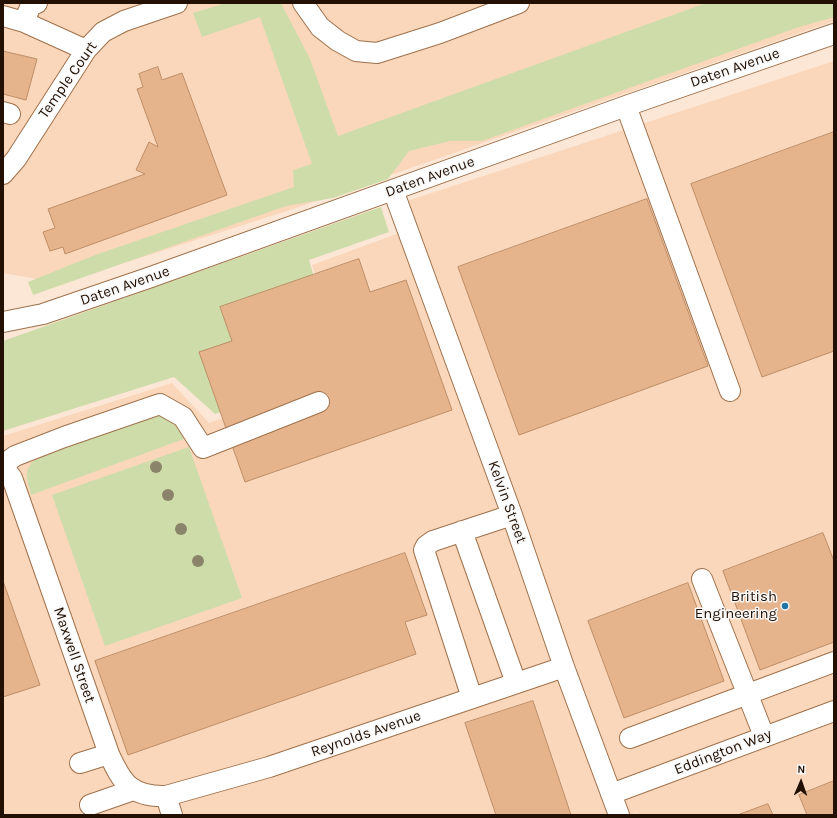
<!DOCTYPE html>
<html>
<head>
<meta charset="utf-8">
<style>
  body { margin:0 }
  #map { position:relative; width:837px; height:818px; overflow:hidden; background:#fce7d6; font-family:Karla,sans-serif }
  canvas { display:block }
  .frame { position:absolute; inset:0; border:4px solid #221003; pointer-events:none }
  .north { position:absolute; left:781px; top:762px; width:40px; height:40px; -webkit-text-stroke:3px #f8f8f8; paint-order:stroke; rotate:2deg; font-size:11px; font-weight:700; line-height:16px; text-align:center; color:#221003 }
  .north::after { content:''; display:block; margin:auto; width:14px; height:18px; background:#221003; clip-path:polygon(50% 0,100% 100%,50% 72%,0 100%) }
</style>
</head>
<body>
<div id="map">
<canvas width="837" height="818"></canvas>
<div class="frame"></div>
<div class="north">N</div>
</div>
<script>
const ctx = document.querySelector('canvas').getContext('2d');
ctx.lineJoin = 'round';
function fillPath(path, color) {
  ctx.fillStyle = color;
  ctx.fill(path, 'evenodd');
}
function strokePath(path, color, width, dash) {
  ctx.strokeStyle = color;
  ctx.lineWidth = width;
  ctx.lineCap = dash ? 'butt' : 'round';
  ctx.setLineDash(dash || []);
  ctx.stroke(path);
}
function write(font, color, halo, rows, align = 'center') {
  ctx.font = font + ' Karla,sans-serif';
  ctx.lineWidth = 3;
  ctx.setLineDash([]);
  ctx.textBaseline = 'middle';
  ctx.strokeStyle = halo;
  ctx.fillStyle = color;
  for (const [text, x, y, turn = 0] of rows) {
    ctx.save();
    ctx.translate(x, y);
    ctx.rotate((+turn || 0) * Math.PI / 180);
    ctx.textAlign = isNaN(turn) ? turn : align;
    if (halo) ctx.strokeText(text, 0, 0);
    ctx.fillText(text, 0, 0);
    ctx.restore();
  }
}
const built = new Path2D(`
  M3 3H834V21L287 211 127 262 49 281 3 273Z
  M834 61V815H637L635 809 636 815H3V436L172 383 209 423 347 374 312 265 407 230 398 204Z`);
const green = new Path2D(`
  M226 3H281L310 59 338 136 706 3H834V17L796 28 482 141H450L409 151 388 179 333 198 286 206 33 295 28 282 95 255 294 187 293 170 312 164 260 17 202 37 193 13Z
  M381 207 389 232 309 260 342 372 215 414 174 377 3 431V341Z
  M152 415C174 416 176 420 189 437L31 495C26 474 22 470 40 455Z
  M189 447 242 598 105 646 52 495Z`);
const building = new Path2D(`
  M3 51 37 59 26 100 3 94Z
  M158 67 162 80 182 73 227 195 65 254 63 247 50 251 43 232 55 228 48 209 145 174 136 170 149 142 158 147 137 89 143 87 139 74Z
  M834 132V351L762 377 691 184Z
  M647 199 708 366 519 435 458 267Z
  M359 259 370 292 406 280 452 410 245 482 199 352 232 341 220 307Z
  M823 533 834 561V642L760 670 723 571Z
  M405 553 427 615 405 622 416 654 128 755 95 661Z
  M3 581 40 685 3 697Z
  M688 583 724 681 624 718 588 621Z
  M533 701 571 815H496L465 723Z
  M834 781V815H807L799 795Z
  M768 804 773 815H738Z`);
const minor = new Path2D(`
  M303 3 320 27 338 41 356 51 377 53 440 33 519 3
  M3 16 24 22 86 50
  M24 22 31 5 37 3
  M626 106 730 391
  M3 112 10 114
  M3 174 16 159 86 50 103 32 124 21 177 3
  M393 190 512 515 564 667 619 815
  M3 322 43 314 151 277 626 106 834 34
  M3 465 15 456 64 437 160 404 183 417 203 448 319 402
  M3 466 12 478 109 754C122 783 131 797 166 796L269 767 564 667
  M462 531 516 683
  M702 579 764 736
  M472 698 424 550 426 546 433 541 512 515
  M630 738 834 662
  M80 763 109 754
  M611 794 834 711
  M166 796 172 815
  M90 805 133 790`);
const trees = [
  [156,467],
  [168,495],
  [181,529],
  [198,561]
];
const markers = [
  [785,606,4,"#2274a5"]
];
const streetNames = [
  ["Daten Avenue",735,68,-19],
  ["Temple Court",68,80,-55],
  ["Daten Avenue",430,177,-20],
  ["Daten Avenue",125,286,-19],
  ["Kelvin Street",507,502,70],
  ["Maxwell Street",74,655,71],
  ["Reynolds Avenue",366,734,-19],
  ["Eddington Way",723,752,-21]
];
const poiNames = [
  ["British",777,597],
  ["Engineering",777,614]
];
fillPath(built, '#fad7bb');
fillPath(green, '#cedcaa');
fillPath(building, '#e6b48c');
strokePath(building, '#be8e67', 1);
strokePath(minor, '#9f714b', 22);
strokePath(minor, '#fff', 20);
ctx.fillStyle = '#8a856a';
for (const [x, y] of trees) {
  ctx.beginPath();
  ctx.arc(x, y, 6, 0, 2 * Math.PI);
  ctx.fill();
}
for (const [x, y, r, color] of markers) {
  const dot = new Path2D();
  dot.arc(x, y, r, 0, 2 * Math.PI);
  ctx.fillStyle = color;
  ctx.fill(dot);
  strokePath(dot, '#f8f8f8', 1.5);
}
write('15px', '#221003', '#f8f8f8', streetNames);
write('15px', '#221003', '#f8f8f8', poiNames, 'right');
</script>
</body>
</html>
